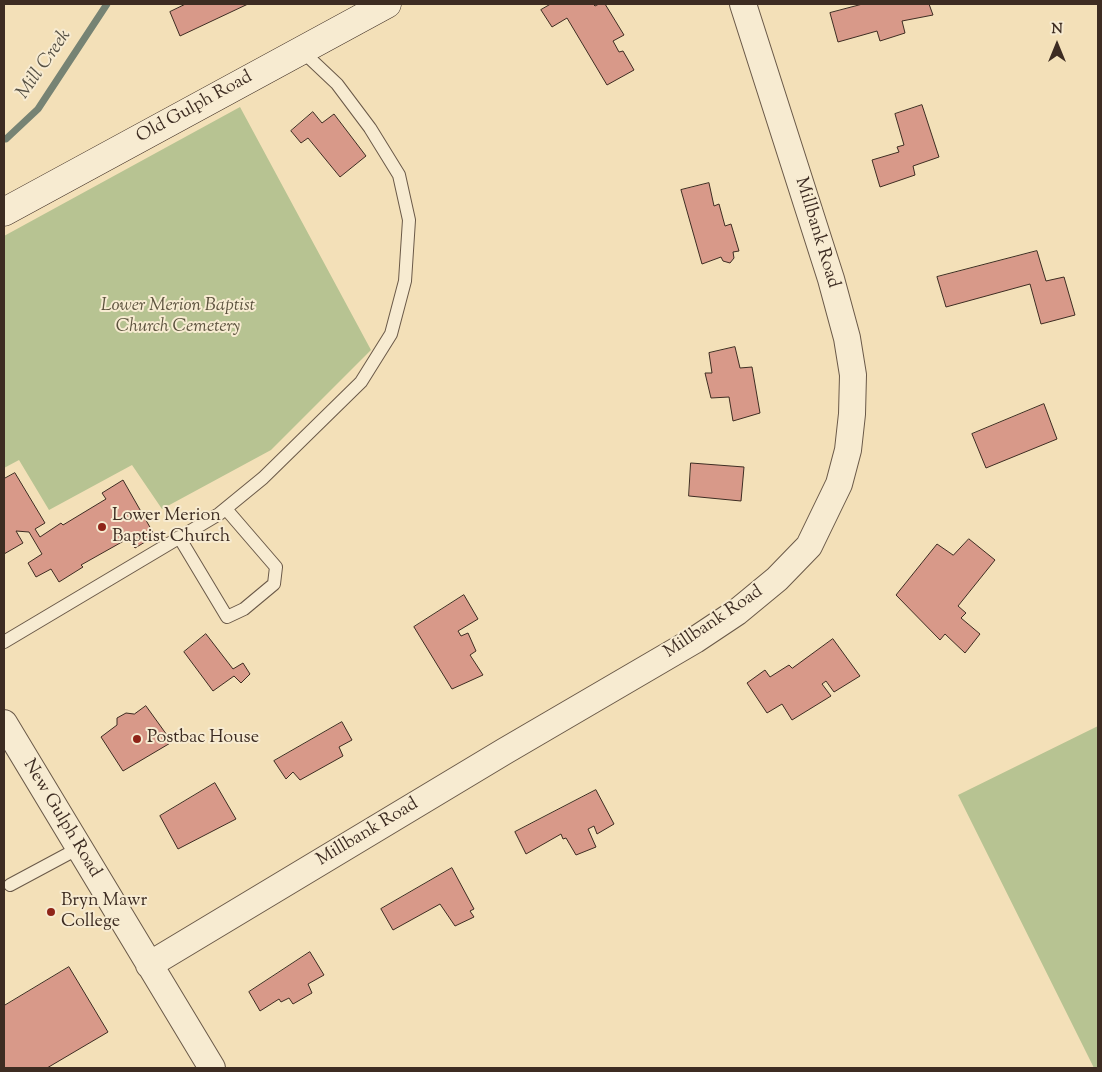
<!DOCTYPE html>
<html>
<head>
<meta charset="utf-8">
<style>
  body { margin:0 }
  #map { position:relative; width:1102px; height:1072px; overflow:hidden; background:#f3e0b8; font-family:"Sorts Mill Goudy",serif }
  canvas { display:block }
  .frame { position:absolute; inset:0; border:5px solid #3d2c22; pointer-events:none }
  .north { position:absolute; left:1032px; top:20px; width:50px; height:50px; -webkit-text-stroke:4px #f7ebd1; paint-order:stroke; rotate:0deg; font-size:14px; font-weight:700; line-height:20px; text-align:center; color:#3d2c22 }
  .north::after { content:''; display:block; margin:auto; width:18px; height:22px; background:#3d2c22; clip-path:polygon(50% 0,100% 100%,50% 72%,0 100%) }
</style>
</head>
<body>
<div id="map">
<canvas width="1102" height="1072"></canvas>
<div class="frame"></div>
<div class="north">N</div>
</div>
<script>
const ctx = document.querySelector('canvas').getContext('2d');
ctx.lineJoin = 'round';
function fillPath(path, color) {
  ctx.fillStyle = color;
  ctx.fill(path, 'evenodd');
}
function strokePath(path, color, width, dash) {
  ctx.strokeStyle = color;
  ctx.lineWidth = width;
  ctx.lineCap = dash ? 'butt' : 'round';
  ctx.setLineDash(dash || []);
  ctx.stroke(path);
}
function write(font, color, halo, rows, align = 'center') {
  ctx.font = font + ' "Sorts Mill Goudy",serif';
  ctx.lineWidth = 4;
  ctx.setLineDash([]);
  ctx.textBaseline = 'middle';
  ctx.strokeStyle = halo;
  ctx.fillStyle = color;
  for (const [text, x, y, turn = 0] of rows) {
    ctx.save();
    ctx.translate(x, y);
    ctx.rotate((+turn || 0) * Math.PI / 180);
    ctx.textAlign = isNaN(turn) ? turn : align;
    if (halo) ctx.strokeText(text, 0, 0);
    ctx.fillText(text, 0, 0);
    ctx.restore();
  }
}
const green = new Path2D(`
  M240 107 371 350 271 450 162 509 132 465 49 510 19 460 4 468V236Z
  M1098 726V1068H1094L958 795Z`);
const stream = new Path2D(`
  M4 139H6L38 109 107 4`);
const building = new Path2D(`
  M186 4H248L180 36 170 12Z
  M551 4H593L595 6 599 4H605L624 35 613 41 619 52 623 51 634 70 607 85 567 18 552 27 541 10Z
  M863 4H929L933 15 902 21 905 33 880 41 877 31 838 42 830 13Z
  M922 105 939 157 913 166 915 175 880 187 872 160 899 152 897 147 904 145 895 114Z
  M313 112 322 123 334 114 366 156 340 177 308 138 301 143 291 131Z
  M709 183 714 206 719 204 725 226 731 224 739 251 733 252 734 258 730 263 723 261 721 257 702 264 681 190Z
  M1037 251 1046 281 1064 277 1075 315 1041 324 1030 284 946 307 937 277Z
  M735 347 740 368 752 367 760 413 733 421 729 397 711 398 705 373H712L709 353Z
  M1044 404 1057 439 986 468 972 434Z
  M691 463 744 467 741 501 689 496Z
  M15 473 45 523 35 529 40 537 61 523 63 525 106 499 102 493 123 480 155 536 135 548 129 538 81 565 83 567 59 582 51 569 36 577 28 563 42 554 29 532 16 531 23 543 4 554V479Z
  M969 539 995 560 958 606 966 613 961 618 980 634 965 653 945 634 940 640 896 595 937 544 953 555Z
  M464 595 478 619 458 631 461 636 468 633 476 651 470 655 483 675 452 689 414 627Z
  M206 634 233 669 243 663 250 674 241 683 234 676 213 691 184 652Z
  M833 639 860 676 834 692 826 681 822 684 831 696 792 720 782 704 767 713 747 683 765 670 770 677 789 665 792 668Z
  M146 706 172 742 123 771 101 737 117 725V718L126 713 134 714Z
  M342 722 352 740 339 747 343 756 300 780 293 772 286 779 274 761Z
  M215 783 236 819 178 849 160 816Z
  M596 790 614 824 597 834 594 826 588 829 596 847 576 855 566 838 563 839 561 834 526 854 515 832Z
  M452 868 474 909 470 911 474 917 455 926 440 904 393 930 381 909Z
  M310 952 324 975 308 984 312 993 293 1004 289 998 281 1002 279 999 260 1011 249 992Z
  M69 967 108 1032 47 1068H4V1006Z`);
const lane = new Path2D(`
  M179 537 227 617 244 609 274 584 276 567 226 509
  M4 642 219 514 263 478 361 382 391 334 405 281 409 220 399 175 370 128 337 84 301 50
  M10 885 79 848`);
const street = new Path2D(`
  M4 723 212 1068
  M149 965 505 751 695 640 737 612 777 579 809 546 839 484 848 450 852 414 853 375 847 338 831 279 743 4`);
const secondary = new Path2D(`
  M4 212 387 4`);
const markers = [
  [102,527,5,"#8f2418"],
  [137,739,5,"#8f2418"],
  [51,912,5,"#8f2418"]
];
const streetNames = [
  ["Old Gulph Road",195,108,-29],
  ["Millbank Road",816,233,73],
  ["Millbank Road",714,623,-34],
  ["New Gulph Road",61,819,59],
  ["Millbank Road",368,833,-31]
];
const parkNames = [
  ["Lower Merion Baptist",178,307],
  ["Church Cemetery",178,328]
];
const poiNames = [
  ["Lower Merion",112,517],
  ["Baptist Church",112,538],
  ["Postbac House",147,739],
  ["Bryn Mawr",61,902],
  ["College",61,923]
];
const waterNames = [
  ["Mill Creek",45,65,-55]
];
fillPath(green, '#b7c392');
strokePath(stream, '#768374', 7);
fillPath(building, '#d89989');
strokePath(building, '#3d2c22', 1);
strokePath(lane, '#6a5948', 14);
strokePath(street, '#6a5948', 28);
strokePath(secondary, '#3d2c22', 29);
strokePath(lane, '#f7ebd1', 12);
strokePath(street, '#f7ebd1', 26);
strokePath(secondary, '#f7ebd1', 28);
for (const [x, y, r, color] of markers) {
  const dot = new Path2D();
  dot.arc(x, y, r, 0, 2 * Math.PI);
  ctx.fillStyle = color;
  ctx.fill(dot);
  strokePath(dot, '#f7ebd1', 2);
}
write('18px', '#3d2c22', '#f7ebd1', streetNames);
write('italic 18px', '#5c523e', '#f7ebd1', parkNames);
write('18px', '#3d2c22', '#f7ebd1', poiNames, 'left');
write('italic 19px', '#555044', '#f7ebd1', waterNames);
</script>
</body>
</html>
